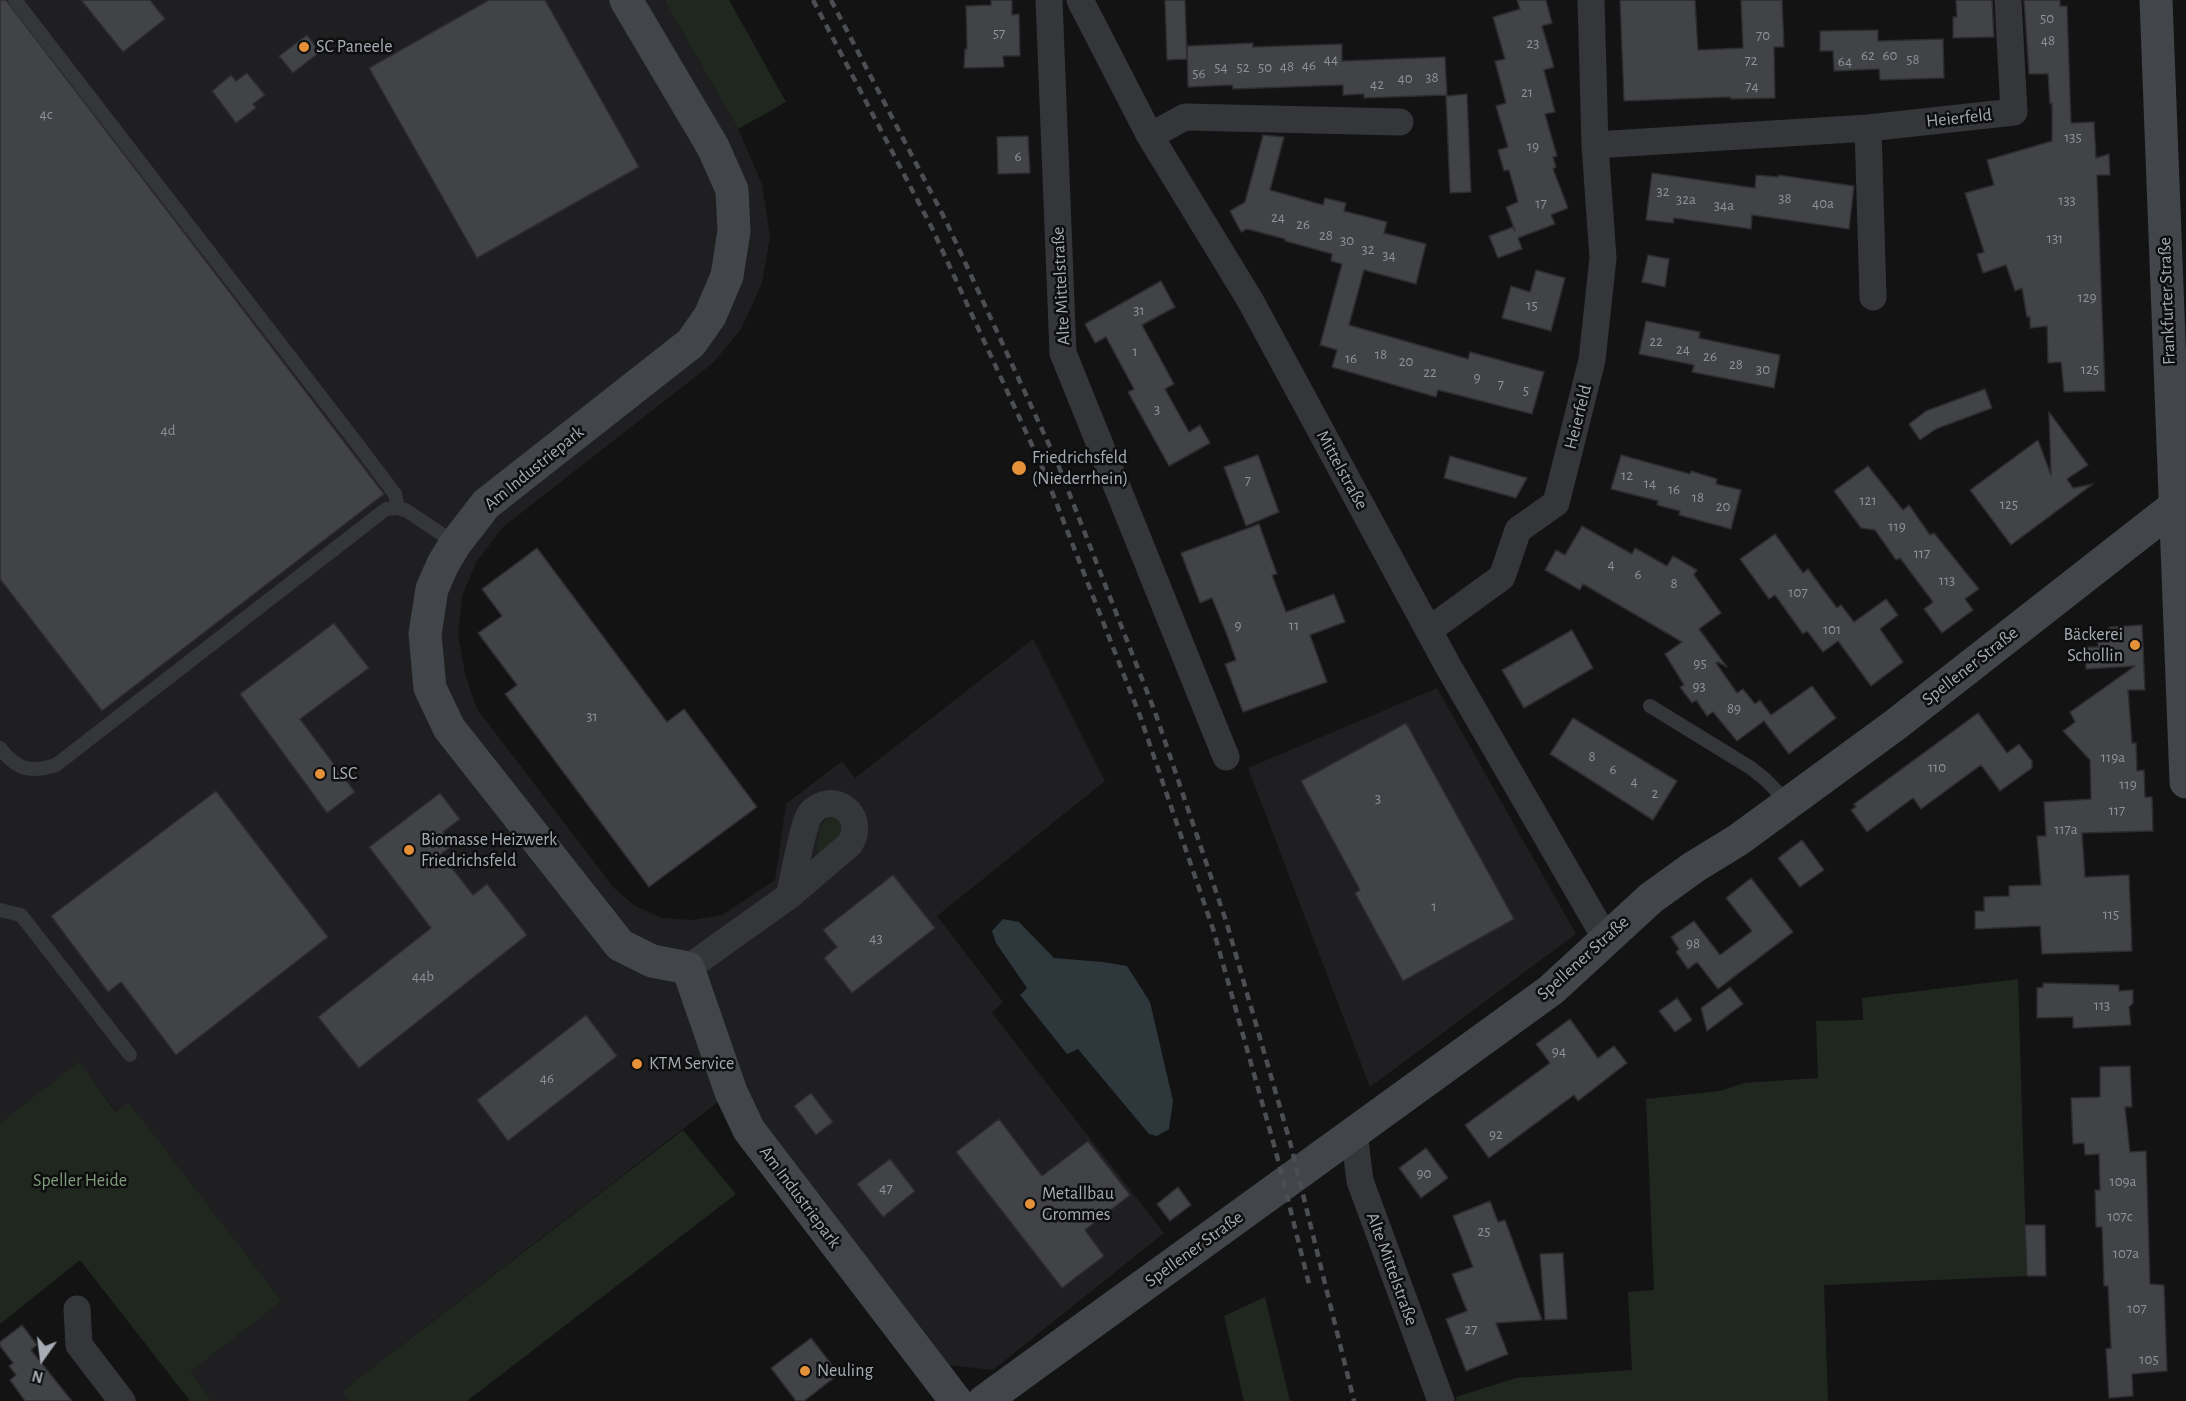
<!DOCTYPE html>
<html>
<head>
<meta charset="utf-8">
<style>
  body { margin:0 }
  #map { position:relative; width:2186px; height:1401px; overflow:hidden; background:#131314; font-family:"Alegreya Sans",sans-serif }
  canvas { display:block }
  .north { position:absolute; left:12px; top:1329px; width:60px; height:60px; -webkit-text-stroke:4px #0e0e0f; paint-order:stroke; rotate:194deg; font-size:16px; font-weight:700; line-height:24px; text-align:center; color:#a5acb4 }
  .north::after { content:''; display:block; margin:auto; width:21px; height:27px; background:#a5acb4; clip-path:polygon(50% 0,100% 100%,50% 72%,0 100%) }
</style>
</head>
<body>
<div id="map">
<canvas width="2186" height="1401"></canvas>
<div class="north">N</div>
</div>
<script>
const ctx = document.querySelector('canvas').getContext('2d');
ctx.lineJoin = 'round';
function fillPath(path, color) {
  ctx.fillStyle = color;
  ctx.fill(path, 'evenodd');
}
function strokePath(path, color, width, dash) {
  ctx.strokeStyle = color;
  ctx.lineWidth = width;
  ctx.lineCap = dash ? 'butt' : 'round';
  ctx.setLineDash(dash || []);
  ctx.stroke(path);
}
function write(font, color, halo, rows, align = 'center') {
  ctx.font = font + ' "Alegreya Sans",sans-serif';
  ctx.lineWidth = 5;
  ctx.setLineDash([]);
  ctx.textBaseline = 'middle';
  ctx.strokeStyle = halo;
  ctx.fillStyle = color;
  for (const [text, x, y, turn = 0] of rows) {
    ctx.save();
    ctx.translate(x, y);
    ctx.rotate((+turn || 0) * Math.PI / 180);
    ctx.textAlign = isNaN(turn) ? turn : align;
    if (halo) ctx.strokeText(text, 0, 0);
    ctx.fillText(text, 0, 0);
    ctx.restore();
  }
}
const built = new Path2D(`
  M0 0H664L738 129 762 184 770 237 762 283 741 329 713 363 503 527 477 561 462 596 458 634 465 674 477 709 614 888 634 905 661 918 692 920 722 915 775 880 786 804 842 761 855 778 1033 639 1105 781 937 916 1003 1002 992 1013 1164 1233 993 1370 948 1365 731 1092 342 1391 350 1401H212L189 1372 282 1301 129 1104 117 1112 79 1063 0 1123Z
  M1437 688 1576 934 1370 1087 1248 768Z`);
const green = new Path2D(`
  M664 0H729L786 102 738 129Z
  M828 818H835L840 820 845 833 821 854 817 848 820 827Z
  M2018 979 2027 1276 1824 1285 1828 1401H1457L1456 1397 1516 1378 1632 1370 1628 1292 1654 1290 1646 1099 1720 1091 1744 1083 1818 1078 1816 1021 1863 1020 1862 998Z
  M79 1062 116 1112 129 1103 282 1301 190 1372 212 1401H190L80 1260 0 1324V1123Z
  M683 1130 736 1194 467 1401H350L342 1391Z
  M1265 1297 1290 1401H1244L1224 1316Z`);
const water = new Path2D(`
  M1003 919 1019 922 1054 958 1103 962 1127 966 1150 1002 1173 1101 1169 1129 1157 1136 1149 1134 1078 1049 1067 1054 1020 995 1027 988 996 943 992 931Z`);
const building = new Path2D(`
  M0 0H6L384 494 102 711 0 579Z
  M81 0H150L165 19 123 52Z
  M489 0H545L639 167 477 258 369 68Z
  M991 0H1012V15L1019 14 1020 56H1003L1004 67 964 68 965 49H967L966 6 991 5Z
  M1165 0H1185L1187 59 1167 60Z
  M1517 0H1546L1552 23 1542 26 1554 67 1544 70 1555 112 1545 114 1557 156 1553 157 1556 167 1553 169 1568 208 1551 215 1555 224 1518 238 1522 249 1498 258 1489 236 1513 227 1515 231 1506 207 1518 202 1509 170 1504 171 1498 150 1508 147 1496 106 1506 103 1495 61 1505 59 1493 17 1520 9Z
  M1620 0H1695L1698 50 1743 48 1741 0H1782L1784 47H1774L1775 98 1730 99V97L1624 101Z
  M1956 0H1992L1994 37 1953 38V17H1957Z
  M2024 0H2060V6H2067L2071 123 2094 122 2096 158 2109 154 2110 175H2097L2105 391 2064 392 2061 362 2048 363 2047 326 2030 328V317H2027L2022 288 2015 291 2006 265 1983 273 1977 254 1984 252 1965 193 1994 185 1987 160 2052 141V103L2050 104 2048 74H2029Z
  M1878 30V41L1943 39 1944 78 1880 80 1879 69 1834 71 1833 51H1820V31Z
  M307 35 320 52 293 73 279 56Z
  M1253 43V47L1342 44V61L1445 57 1447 95 1364 98V94L1343 95V85L1233 89 1232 85 1188 87 1187 46Z
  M247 73 265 95 253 104 256 108 236 123 212 91 231 75 236 81Z
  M1467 94 1471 192 1450 193 1446 96Z
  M1263 135 1284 137 1270 190 1323 205 1325 198 1346 203 1344 211 1387 222 1384 233 1426 244 1416 284 1364 270 1349 325 1468 359 1470 352 1544 372 1532 414 1438 390 1436 397 1332 367 1337 350 1320 345 1342 264 1331 261 1332 254 1285 241V239L1247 229 1241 232 1230 211 1245 202Z
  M1028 136 1030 173 998 174 997 137Z
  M1652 173 1755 188 1756 175 1778 177V175L1854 186 1849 229 1752 215 1751 229 1674 218 1673 223 1646 220Z
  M1648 255 1669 259 1665 287 1642 282Z
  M1536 270 1565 278 1551 331 1502 318 1511 286 1530 292Z
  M1161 281 1175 307 1142 325 1174 384 1165 389 1189 432 1200 425 1210 443 1169 466 1128 392 1134 389 1106 337 1095 343 1085 324Z
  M1646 321 1700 332 1699 338 1780 355 1774 388 1692 372 1694 365 1639 354Z
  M1985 389 1992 408 1936 429 1920 440 1909 424 1926 411Z
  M2049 412 2088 465 2067 479 2073 488 2093 484 2011 545 1970 490 2038 440 2051 475Z
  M1258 455 1279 512 1246 526 1224 467Z
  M1621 455 1690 474 1691 471 1717 479 1716 484 1741 490 1731 529 1679 515 1680 511 1657 505 1658 501 1611 489Z
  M1450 456 1527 478 1516 498 1444 478Z
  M1868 466 1903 510 1909 505 1930 535 1934 533 1979 589 1965 599 1973 610 1942 633 1924 609 1933 602 1900 558 1896 560 1875 530 1861 528 1834 491Z
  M1259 524 1277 574 1272 575 1286 612 1334 594 1345 622 1310 635 1327 682 1243 712 1225 664 1236 660 1227 635 1212 598 1200 603 1181 553Z
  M1582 526 1632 554 1635 548 1667 566 1673 556 1697 570 1694 575 1721 613 1699 629 1727 667 1718 662 1716 663 1737 693 1743 689 1755 704 1760 700 1771 715 1812 686 1836 718 1789 754 1764 721 1737 741 1713 712 1707 716 1696 700 1692 703 1680 687 1684 685 1665 654 1682 642 1583 584 1580 590 1545 570 1556 550 1565 555Z
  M1775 534 1803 573 1808 569 1837 608 1841 605 1854 622 1886 599 1898 615 1880 629 1903 662 1871 686 1838 641 1823 652 1807 631 1803 634 1775 595 1769 599 1740 559Z
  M537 548 667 722 684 709 757 807 649 887 505 694 517 685 478 633 502 616 482 589Z
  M334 623 369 668 300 719 355 792 327 813 240 694Z
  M2142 625 2145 690H2128L2132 743H2136L2137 771 2144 770 2145 797H2152L2153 831 2082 833 2085 877 2129 875 2132 951 2042 954 2040 926 1975 929V911H1984V897L2009 896V886L2041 885 2037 836H2046L2044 802 2091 799 2090 760 2063 731 2075 722 2070 712 2135 666 2086 669 2085 647H2098V635L2110 627Z
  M1572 630 1593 668 1524 708 1502 670Z
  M1978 713 2007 753 2019 744 2032 761V768L2000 791 1981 765 1921 809 1913 798 1867 832 1851 810 1856 807 1854 804Z
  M1573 718 1677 781 1653 820 1550 754Z
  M1406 723 1514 919 1403 981 1355 893 1360 890 1301 781Z
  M216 791 328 937 176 1055 121 982 108 992 51 916Z
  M440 793 460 819 443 832 453 845 441 854 473 895 487 884 527 935 359 1068 318 1017 431 928 369 847Z
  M1802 840 1824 870 1800 887 1778 858Z
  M893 875 935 928 852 993 824 958 837 947 823 930Z
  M1751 878 1793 932 1718 989 1697 962 1688 969 1676 952 1679 949 1671 937 1694 921 1720 955 1752 931 1726 898Z
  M2043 983 2119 985V991L2133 990V1003L2129 1007 2131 1025 2073 1028V1017L2037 1018V988L2043 987Z
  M1730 987 1743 1004 1707 1031 1701 1008Z
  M1677 998 1692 1020 1675 1032 1659 1011Z
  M586 1015 617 1056 508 1141 477 1100Z
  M1570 1019 1598 1058 1614 1046 1627 1063 1578 1101 1574 1095 1489 1158 1465 1125 1550 1063 1536 1044Z
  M2130 1066 2132 1107H2125L2130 1152 2146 1151 2150 1284 2164 1285 2167 1371 2132 1374 2133 1396 2109 1398 2106 1349 2111 1348 2108 1286H2104L2102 1227H2096L2095 1190H2100L2099 1154 2085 1155 2084 1143 2073 1144 2071 1098 2100 1097V1067Z
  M811 1093 833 1122 816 1135 794 1106Z
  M999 1119 1042 1176 1088 1141 1130 1195 1085 1230 1104 1256 1062 1288 956 1152Z
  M1426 1148 1448 1178 1421 1198 1399 1168Z
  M890 1159 915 1191 883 1217 857 1184Z
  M1178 1187 1191 1205 1170 1221 1157 1204Z
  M1490 1201 1498 1222 1505 1220 1542 1320 1496 1323 1508 1354 1466 1371 1446 1319 1467 1311 1452 1274 1473 1267 1453 1216Z
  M2025 1225H2045L2046 1276H2027Z
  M1563 1253 1567 1319 1545 1320 1540 1254Z
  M22 1325 37 1345 31 1350 72 1401H25L10 1380 16 1375 9 1366 13 1363 0 1346V1342Z
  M811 1338 839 1374 804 1401H796L771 1368Z`);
const lane = new Path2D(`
  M15 0 355 441 395 494 398 508
  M1650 706 1751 768 1766 780 1788 803
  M0 748C17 770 30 773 56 765L386 509 398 508 407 511 455 543
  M0 910 21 915 130 1055`);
const street = new Path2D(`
  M1049 0 1063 353 1226 757
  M1080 0 1150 136 1250 300 1448 666 1606 939
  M1868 128 1873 297
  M1150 136 1185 117 1400 122
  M1595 145 1868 128 2014 112 2008 0
  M1429 630 1502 577 1518 530 1556 503 1592 360 1603 258 1595 145 1591 0
  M688 968 789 896 850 844C868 813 830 789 810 814 803 824 793 880 789 896
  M1354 1133 1360 1181 1441 1401
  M77 1309 79 1345 122 1401`);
const secondary = new Path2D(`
  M626 0 713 147 732 190 734 231 727 276 710 316 691 343 486 504 455 544 443 564 432 589 425 634 430 688 449 728 620 945 652 961 688 968 731 1092 749 1130 956 1401
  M2156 0 2186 782
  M984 1401 1551 990 1651 898 1694 867 1738 840 1895 725 2175 506`);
const rail = new Path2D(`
  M813 0 932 228 1043 469 1140 716 1214 932 1276 1152 1310 1288
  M831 0 946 221 1057 462 1155 712 1227 924 1290 1142 1354 1401`);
const markers = [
  [304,47,6,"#e5913a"],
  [1019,468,8,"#e5913a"],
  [2135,645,6,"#e5913a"],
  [320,774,6,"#e5913a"],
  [409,850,6,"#e5913a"],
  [637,1064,6,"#e5913a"],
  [1030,1204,6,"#e5913a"],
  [805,1371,6,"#e5913a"]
];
const numberNames = [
  ["50",2047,18],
  ["57",999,33],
  ["70",1763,35],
  ["48",2048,40],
  ["23",1533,43],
  ["62",1868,55],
  ["60",1890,55],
  ["44",1331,59],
  ["58",1913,59],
  ["72",1751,60],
  ["64",1845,61],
  ["46",1309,65],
  ["48",1287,66],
  ["54",1221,67],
  ["52",1243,67],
  ["50",1265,67],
  ["56",1199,73],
  ["38",1432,77],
  ["40",1405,78],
  ["42",1377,84],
  ["74",1752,86],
  ["21",1527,92],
  ["4c",46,114],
  ["135",2073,137],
  ["19",1533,146],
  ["6",1018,156],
  ["32",1663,191],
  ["38",1785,198],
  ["32a",1686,199],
  ["133",2067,200],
  ["17",1541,203],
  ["40a",1823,203],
  ["34a",1724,205],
  ["24",1278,217],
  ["26",1303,224],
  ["28",1326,235],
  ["131",2055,238],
  ["30",1347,240],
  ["32",1368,249],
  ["34",1389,255],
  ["129",2087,297],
  ["15",1532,305],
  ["31",1139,310],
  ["22",1656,341],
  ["24",1683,349],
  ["1",1135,351],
  ["18",1381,354],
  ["26",1710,356],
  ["16",1351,358],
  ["20",1406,361],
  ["28",1736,364],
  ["30",1763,369],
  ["125",2090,369],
  ["22",1430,372],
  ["9",1477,377],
  ["7",1501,384],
  ["5",1526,390],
  ["3",1157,409],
  ["4d",168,430],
  ["12",1627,475],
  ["7",1248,480],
  ["14",1650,483],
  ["16",1674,489],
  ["18",1698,497],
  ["121",1868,500],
  ["125",2009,504],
  ["20",1723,506],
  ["119",1897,526],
  ["117",1922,553],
  ["4",1611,564],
  ["6",1638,574],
  ["113",1947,580],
  ["8",1674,583],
  ["107",1798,592],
  ["9",1238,625],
  ["11",1294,625],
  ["101",1832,629],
  ["95",1700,663],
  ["93",1699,686],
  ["89",1734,708],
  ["31",592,716],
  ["8",1592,756],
  ["119a",2113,757],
  ["110",1937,767],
  ["6",1613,769],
  ["4",1634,781],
  ["119",2128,784],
  ["2",1655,793],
  ["3",1378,798],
  ["117",2117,810],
  ["117a",2066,829],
  ["1",1434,906],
  ["115",2111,914],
  ["43",876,938],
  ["98",1693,943],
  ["44b",423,976],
  ["113",2102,1005],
  ["94",1559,1051],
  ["46",547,1078],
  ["92",1496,1134],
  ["90",1424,1173],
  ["109a",2123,1181],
  ["47",886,1188],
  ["107c",2120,1216],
  ["25",1484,1231],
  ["107a",2126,1253],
  ["107",2137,1308],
  ["27",1471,1329],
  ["105",2149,1359]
];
const poiNames = [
  ["SC Paneele",316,47],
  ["Friedrichsfeld",1032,458],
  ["(Niederrhein)",1032,479],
  ["Bäckerei",2123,635,"right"],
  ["Schollin",2123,656,"right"],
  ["LSC",332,774],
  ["Biomasse Heizwerk",421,840],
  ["Friedrichsfeld",421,861],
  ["KTM Service",649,1064],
  ["Metallbau",1042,1194],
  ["Grommes",1042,1215],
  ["Neuling",817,1371]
];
const streetNames = [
  ["Heierfeld",1959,118,-6],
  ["Alte Mittelstraße",1061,286,-93],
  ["Frankfurter Straße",2167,301,-92],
  ["Heierfeld",1578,417,-76],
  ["Am Industriepark",534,468,-39],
  ["Mittelstraße",1342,470,61],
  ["Spellener Straße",1970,666,-38],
  ["Spellener Straße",1583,958,-42],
  ["Am Industriepark",800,1197,53],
  ["Spellener Straße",1194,1249,-36],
  ["Alte Mittelstraße",1392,1269,70]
];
const parkNames = [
  ["Speller Heide",80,1181]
];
fillPath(built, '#1f1f21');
fillPath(green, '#1f271f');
fillPath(water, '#2d373c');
fillPath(building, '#424347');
strokePath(building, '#2d2d30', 1.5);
strokePath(lane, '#343639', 14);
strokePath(street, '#343639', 27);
strokePath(secondary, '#424549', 33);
strokePath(rail, '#4b4e52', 4.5, [8, 6]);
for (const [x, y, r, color] of markers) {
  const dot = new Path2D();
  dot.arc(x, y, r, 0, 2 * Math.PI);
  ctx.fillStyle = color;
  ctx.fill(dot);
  strokePath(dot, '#0e0e0f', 2);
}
write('15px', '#8c9299', null, numberNames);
write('18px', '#a5acb4', '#0e0e0f', poiNames, 'left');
write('18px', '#a5acb4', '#0e0e0f', streetNames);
write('18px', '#809e7d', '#0e0e0f', parkNames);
</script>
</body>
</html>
